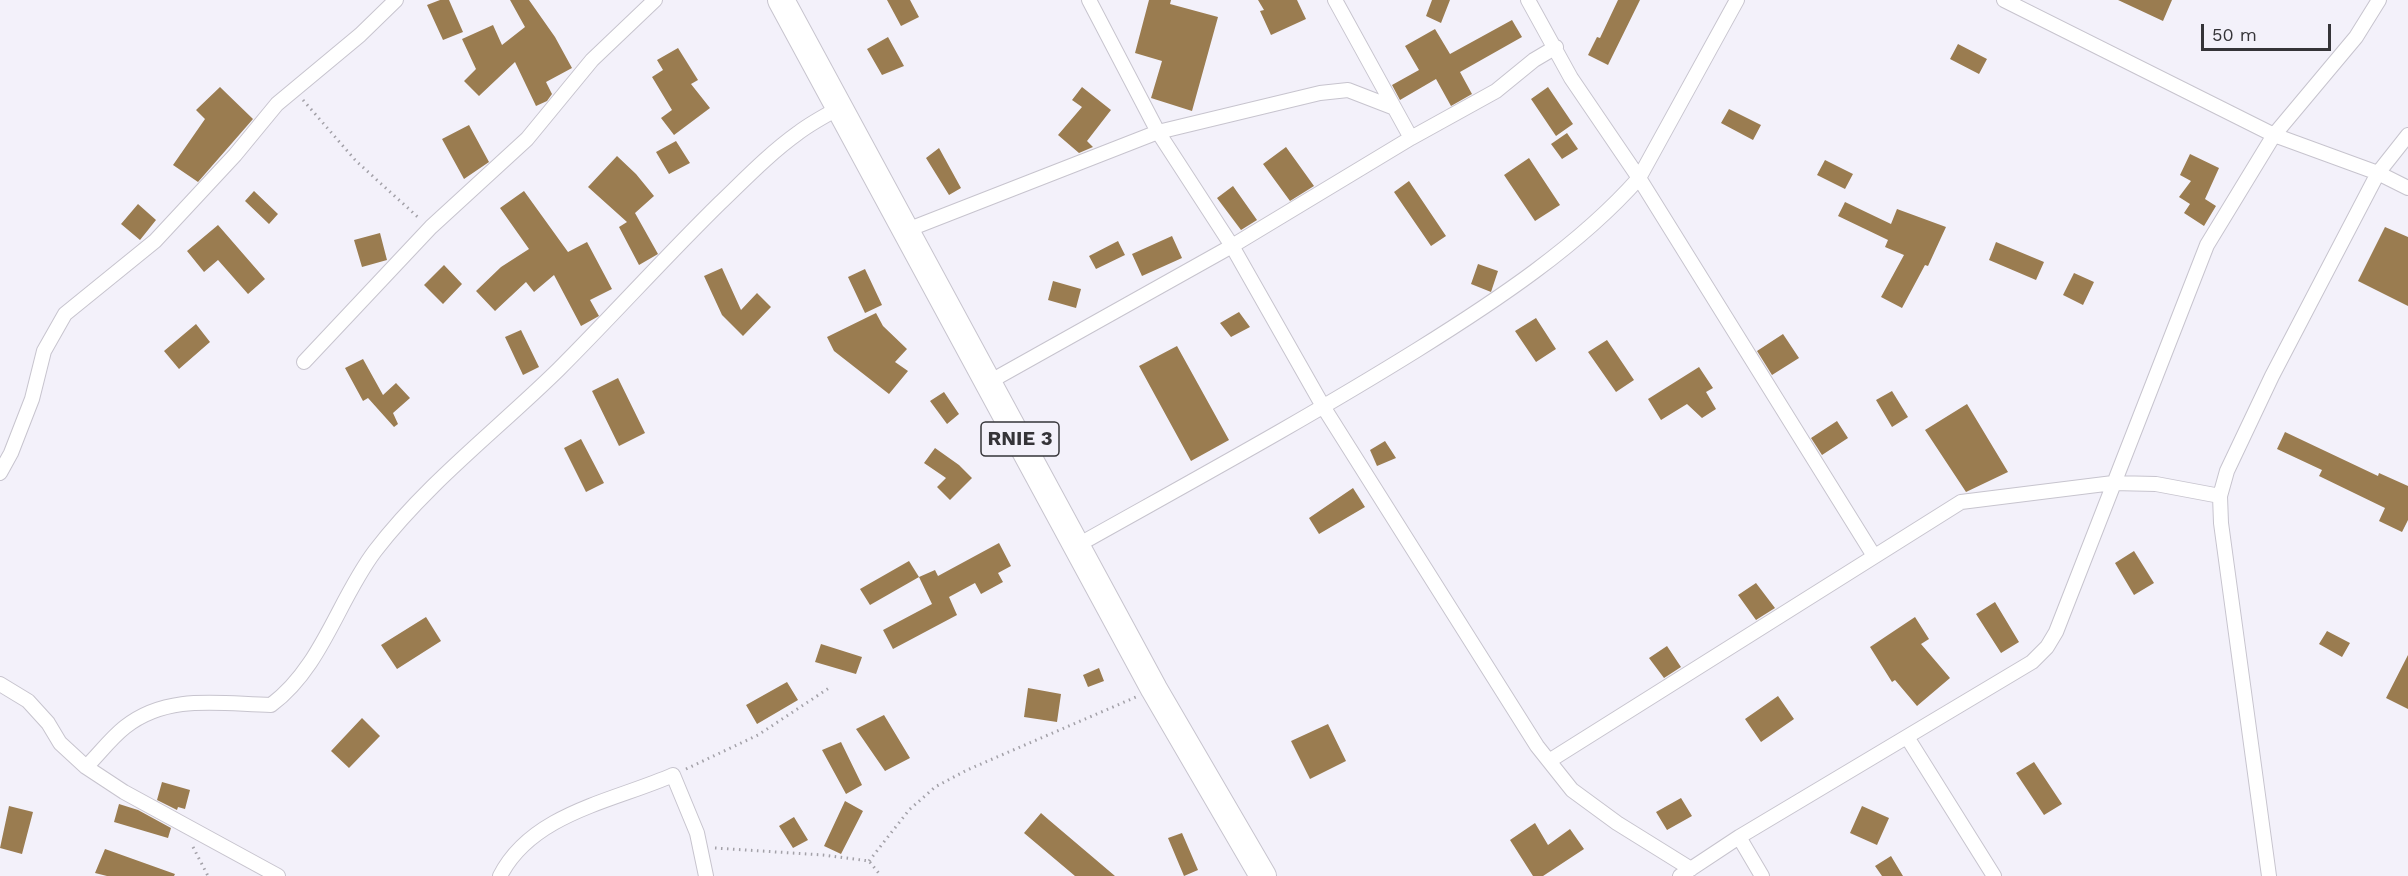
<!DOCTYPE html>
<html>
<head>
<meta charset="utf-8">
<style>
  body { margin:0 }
  #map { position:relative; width:2408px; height:876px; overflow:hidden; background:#f3f1fa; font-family:"Work Sans",sans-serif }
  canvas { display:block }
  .scale { position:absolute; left:2201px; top:24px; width:130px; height:27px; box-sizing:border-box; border:3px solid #353438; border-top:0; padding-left:8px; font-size:18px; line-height:21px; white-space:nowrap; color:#353438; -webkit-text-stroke:4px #f3f1fa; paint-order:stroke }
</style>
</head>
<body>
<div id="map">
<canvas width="2408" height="876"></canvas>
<div class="scale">50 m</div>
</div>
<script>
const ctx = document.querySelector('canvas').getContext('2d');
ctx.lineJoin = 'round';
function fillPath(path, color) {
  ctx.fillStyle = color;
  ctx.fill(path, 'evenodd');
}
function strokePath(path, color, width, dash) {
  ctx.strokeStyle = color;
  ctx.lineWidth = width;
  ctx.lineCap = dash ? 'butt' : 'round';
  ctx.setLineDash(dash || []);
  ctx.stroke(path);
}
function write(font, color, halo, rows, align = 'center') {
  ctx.font = font + ' "Work Sans",sans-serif';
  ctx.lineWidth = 4.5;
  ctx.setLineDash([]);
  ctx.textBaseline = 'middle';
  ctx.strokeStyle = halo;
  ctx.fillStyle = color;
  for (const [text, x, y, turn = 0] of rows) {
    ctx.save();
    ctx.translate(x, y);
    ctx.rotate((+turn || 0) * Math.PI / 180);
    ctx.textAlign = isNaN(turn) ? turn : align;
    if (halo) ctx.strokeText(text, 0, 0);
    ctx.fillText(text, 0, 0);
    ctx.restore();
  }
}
const building = new Path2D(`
  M440 0H449L463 32 443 40 427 5Z
  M510 0H529L555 37 572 68 546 82 552 94 547 101 536 106 515 62 479 96 464 81 476 69 462 39 493 25 502 45 525 27Z
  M887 0H910L919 17 901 26Z
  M1149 0H1171L1170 4 1218 17 1192 111 1151 98 1162 61 1135 53Z
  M1258 0H1297L1306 19 1271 35 1260 11 1264 10Z
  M1432 0H1450L1441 23 1426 16Z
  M1618 0H1640L1608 65 1588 55 1597 37 1600 38Z
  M2118 0H2172L2163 21Z
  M1512 20 1522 37 1460 72 1472 94 1451 106 1436 79 1400 100 1392 85 1419 70 1405 46 1435 29 1450 54Z
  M888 37 904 66 882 75 867 49Z
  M1958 44 1987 59 1979 74 1950 59Z
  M678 48 698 80 691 84 710 108 674 135 661 118 672 110 652 77 663 70 657 60Z
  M220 87 253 119 198 182 173 165 205 119 196 110Z
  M1082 87 1111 110 1087 141 1093 147 1079 153 1058 135 1082 107 1072 100Z
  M1548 87 1573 124 1556 136 1531 99Z
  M1729 109 1761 125 1753 140 1721 123Z
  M469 125 489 162 464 179 442 139Z
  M1567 133 1578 149 1562 159 1551 144Z
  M676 141 690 163 669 174 656 152Z
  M1286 147 1314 186 1290 201 1263 164Z
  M939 148 961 188 949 195 926 158Z
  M2190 154 2219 168 2205 199 2216 206 2204 226 2184 213 2190 204 2179 197 2191 181 2180 175Z
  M617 156 636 174 654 196 635 213 658 254 639 265 619 227 627 222 588 187Z
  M1529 158 1560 205 1535 221 1504 175Z
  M1825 160 1853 174 1845 189 1817 175Z
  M1409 181 1446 236 1431 246 1394 192Z
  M1233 186 1257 220 1241 230 1217 198Z
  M254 191 278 214 269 224 245 201Z
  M524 191 568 252 587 242 612 289 590 300 599 316 581 326 554 275 534 292 526 282 495 311 476 291 501 267 529 249 500 208Z
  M1845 202 1891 224 1897 209 1946 227 1928 266 1925 265 1902 308 1881 297 1904 255 1885 247 1888 240 1838 216Z
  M138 204 156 220 140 240 121 224Z
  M218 225 265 279 248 294 218 260 204 272 187 251Z
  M2385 227 2408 237V306L2358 281Z
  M380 233 387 260 362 267 354 240Z
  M1172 236 1182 258 1142 276 1132 254Z
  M1118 241 1125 255 1096 269 1089 256Z
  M1996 242 2044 262 2036 280 1989 260Z
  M1478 264 1498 271 1491 292 1471 284Z
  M444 265 462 284 443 304 424 285Z
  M722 268 741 310 757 293 771 307 743 336 722 315 704 276Z
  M865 269 882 305 865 313 848 277Z
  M2074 273 2094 282 2083 305 2063 295Z
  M1053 281 1081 289 1076 308 1048 300Z
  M1239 312 1250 327 1231 337 1220 323Z
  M876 313 883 326 907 349 895 362 908 371 889 394 834 351 827 337Z
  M1536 318 1556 349 1536 362 1515 331Z
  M196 324 210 342 179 369 164 351Z
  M521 330 539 367 523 375 505 337Z
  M1783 334 1799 358 1772 375 1757 351Z
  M1607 340 1634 380 1616 392 1588 352Z
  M1177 346 1229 440 1191 461 1139 366Z
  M363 359 383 395 396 383 410 398 393 413 398 424 394 427 368 398 363 401 345 368Z
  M1699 367 1713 388 1706 392 1716 409 1702 418 1687 404 1661 420 1648 399Z
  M618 378 645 433 619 446 592 391Z
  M1892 391 1908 417 1892 427 1876 400Z
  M944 392 959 414 947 424 930 401Z
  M1967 404 2008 472 1966 492 1925 430Z
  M1837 421 1848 438 1822 455 1811 438Z
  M2285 432 2378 476 2379 473 2408 486V520L2402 532 2379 521 2385 508 2319 476 2322 470 2277 449Z
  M581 439 604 483 586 492 564 448Z
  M1385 441 1396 458 1377 466 1370 450Z
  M935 448 959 465 972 478 950 500 937 487 946 478 924 463Z
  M1353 488 1365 507 1319 534 1309 518Z
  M999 543 1011 566 998 573 1003 582 981 594 975 583 949 597 957 615 893 649 883 630 932 604 919 577 935 570 938 576Z
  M2134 551 2154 583 2134 595 2115 563Z
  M909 561 919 577 870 605 860 589Z
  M1756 583 1775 608 1756 620 1738 595Z
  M1995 602 2019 642 2001 653 1976 614Z
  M426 617 441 641 397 669 381 645Z
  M1915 617 1929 639 1921 644 1950 678 1917 706 1895 680 1892 682 1870 647Z
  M2327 631 2350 643 2342 657 2319 644Z
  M821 644 862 657 856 674 815 662Z
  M1667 646 1681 667 1664 678 1649 658Z
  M2408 655V709L2386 698Z
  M1099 668 1104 681 1088 687 1083 675Z
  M787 682 798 700 757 724 746 705Z
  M1028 688 1061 694 1057 722 1024 717Z
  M1778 696 1794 719 1761 742 1745 719Z
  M884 715 910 758 885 771 856 729Z
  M362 718 380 736 349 768 331 751Z
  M1328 724 1346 761 1310 779 1291 741Z
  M841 742 862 785 846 794 822 750Z
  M2034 762 2062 804 2044 815 2016 773Z
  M162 782 190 790 185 809 178 807 177 810 157 800Z
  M1681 798 1692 816 1667 830 1656 812Z
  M845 801 863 811 841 854 824 846Z
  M119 804 138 810 171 828 168 838 114 822Z
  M9 806 33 812 22 854 0 848Z
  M1862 806 1889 818 1877 845 1850 833Z
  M1041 813 1049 820 1115 876H1075L1024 833Z
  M794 817 808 840 793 848 779 826Z
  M1535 823 1548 845 1570 829 1584 849 1543 876H1533L1510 840Z
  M1182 833 1198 870 1184 876 1168 838Z
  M105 849 175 874 174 876H107L95 873Z
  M1891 856 1903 876H1882L1875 866Z`);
const path = new Path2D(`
  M303 100 356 161 420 219
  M686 769 758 735 829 688
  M193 847 208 876
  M715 848 823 855 869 861 881 876
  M869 861 909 810 935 787 967 770 1136 697`);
const street = new Path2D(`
  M1089 0 1158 132 1232 246 1324 408 1537 746 1572 790 1617 823 1691 869
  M1335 0 1411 138 1496 91 1534 60 1556 47
  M1528 0 1571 78 1639 178 1874 556
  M2004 0 2274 135 2378 173 2408 188
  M907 230 1158 132 1320 93 1348 90 1392 107
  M304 362 431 227 527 139 592 60 655 0
  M989 382 1232 246 1411 138
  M0 473 11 453 32 399 44 351 65 314 155 241 235 155 277 104 360 35 396 0
  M1078 545C1192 481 1306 419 1417 350 1494 302 1579 246 1639 178L1737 0
  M0 684 28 701 48 723 60 743 86 767 124 792 278 876
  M1907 737 1994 876
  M1549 761 1961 502 2113 483 2156 484 2220 496
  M86 767C99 754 111 738 125 727 168 693 221 704 271 705 322 667 338 600 375 551 427 483 498 429 559 369 614 314 665 257 720 203 745 179 770 153 798 133 811 123 826 115 841 107
  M1739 837 1762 876
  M500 876C532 813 614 801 673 775L697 833 706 876
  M1680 876 1739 837 2032 662 2047 647 2056 632 2207 245 2274 135 2356 37 2379 0
  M2269 876 2221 523 2220 496 2227 471 2272 376 2378 173 2408 135`);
const highway = new Path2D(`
  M781 0 1154 689 1263 876`);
const shields = [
  [1020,439,78]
];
const shieldNames = [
  ["RNIE 3",1020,439]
];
fillPath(building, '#9a7c50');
strokePath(street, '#c7c4ce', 16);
strokePath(highway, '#c7c4ce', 28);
strokePath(path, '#a3a1a8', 3, [1.5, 4.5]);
strokePath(street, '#fff', 14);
strokePath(highway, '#fff', 26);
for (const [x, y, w] of shields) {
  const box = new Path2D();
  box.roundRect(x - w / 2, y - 17, w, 34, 4.5);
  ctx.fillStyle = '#f3f1fa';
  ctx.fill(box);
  strokePath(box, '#353438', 1.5);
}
write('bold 20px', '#353438', null, shieldNames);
</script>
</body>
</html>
